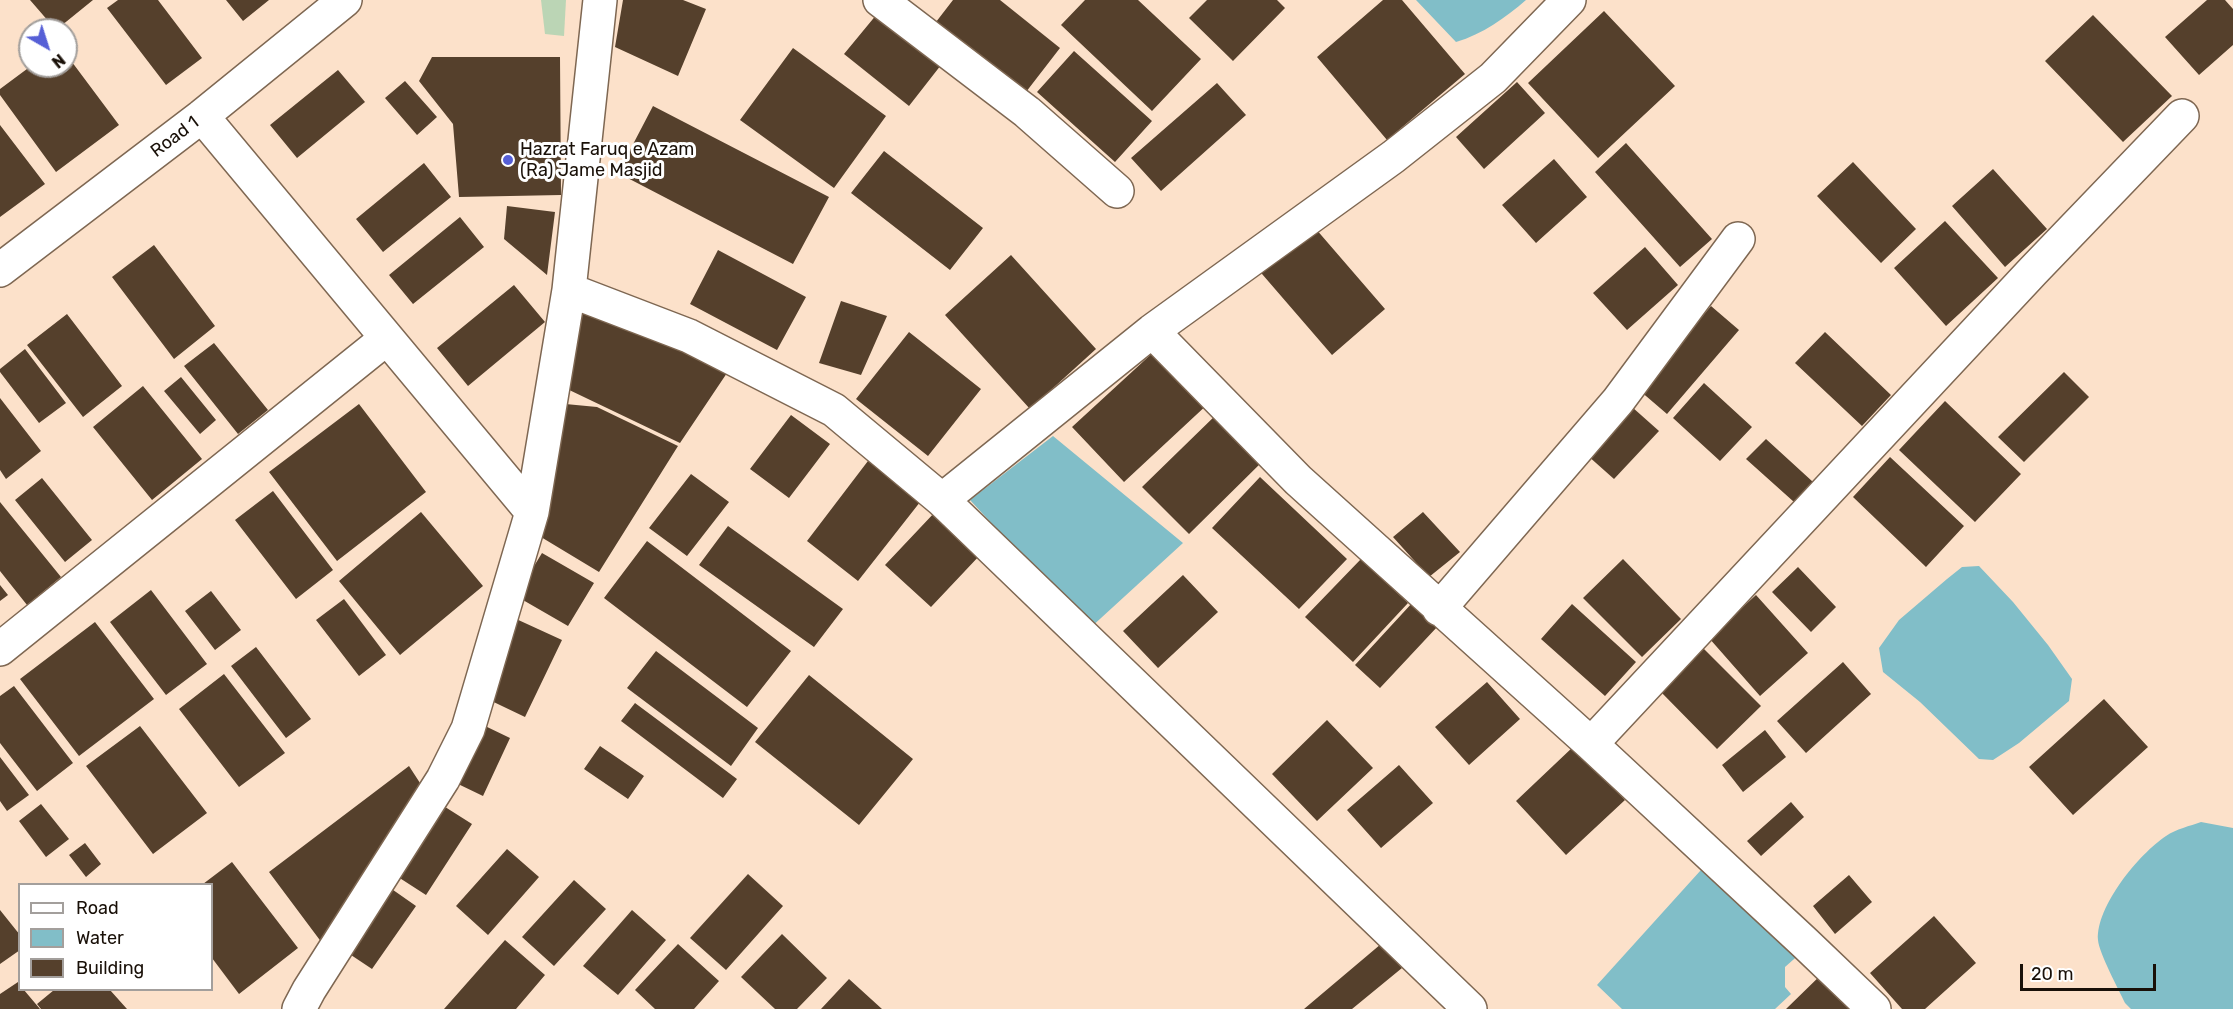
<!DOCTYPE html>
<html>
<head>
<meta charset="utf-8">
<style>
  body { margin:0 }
  #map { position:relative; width:2233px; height:1009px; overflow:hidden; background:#fce1ca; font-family:Rubik,sans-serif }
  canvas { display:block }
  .legend { position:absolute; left:18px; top:883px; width:195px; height:108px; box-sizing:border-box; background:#fff; border:2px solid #a39f9c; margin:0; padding:8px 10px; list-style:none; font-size:18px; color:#191008 }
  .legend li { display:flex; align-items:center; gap:12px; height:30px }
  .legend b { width:30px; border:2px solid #a39f9c }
  .north { position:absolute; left:18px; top:18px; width:60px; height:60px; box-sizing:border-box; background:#fff; border:2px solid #a39f9c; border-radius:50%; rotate:141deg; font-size:16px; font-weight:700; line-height:24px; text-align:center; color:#191008 }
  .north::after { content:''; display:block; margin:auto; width:21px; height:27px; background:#565fd6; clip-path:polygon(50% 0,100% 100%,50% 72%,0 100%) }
  .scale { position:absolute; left:2020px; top:964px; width:136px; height:27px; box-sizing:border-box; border:3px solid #191008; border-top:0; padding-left:8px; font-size:18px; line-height:21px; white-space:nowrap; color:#191008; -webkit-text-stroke:4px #fff; paint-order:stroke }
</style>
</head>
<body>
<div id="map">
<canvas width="2233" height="1009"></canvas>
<ul class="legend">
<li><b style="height:8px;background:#fff"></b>Road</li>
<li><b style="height:16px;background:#81bec8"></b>Water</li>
<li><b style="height:16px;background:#55402c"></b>Building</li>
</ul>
<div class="north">N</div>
<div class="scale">20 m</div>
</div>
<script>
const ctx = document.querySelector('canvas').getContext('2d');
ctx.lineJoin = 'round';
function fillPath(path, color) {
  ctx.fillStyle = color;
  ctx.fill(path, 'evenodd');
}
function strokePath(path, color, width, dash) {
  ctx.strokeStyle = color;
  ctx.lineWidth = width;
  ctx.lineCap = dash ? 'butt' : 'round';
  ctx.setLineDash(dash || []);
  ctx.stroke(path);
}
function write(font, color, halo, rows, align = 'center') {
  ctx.font = font + ' Rubik,sans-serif';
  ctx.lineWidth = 6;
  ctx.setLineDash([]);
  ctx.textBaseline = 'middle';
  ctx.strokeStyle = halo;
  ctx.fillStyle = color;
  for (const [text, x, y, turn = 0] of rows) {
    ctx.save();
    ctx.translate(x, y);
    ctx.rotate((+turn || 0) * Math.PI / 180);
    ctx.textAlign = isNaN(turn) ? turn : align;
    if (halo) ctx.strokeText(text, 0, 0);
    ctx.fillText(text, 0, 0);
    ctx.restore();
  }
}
const green = new Path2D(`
  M541 0H566L564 36 545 34Z`);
const water = new Path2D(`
  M1416 0H1526C1505 18 1483 34 1456 42Z
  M1053 436 1183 543 1089 629 970 500Z
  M1979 566 2013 602 2048 645 2072 679 2069 701 2019 743 1993 760 1979 759 1920 702 1883 672 1879 648 1899 620 1947 579 1962 567Z
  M2201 822 2233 828V1009H2131L2125 1003C2119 990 2099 953 2098 940 2096 906 2139 854 2166 836 2176 829 2190 826 2201 822Z
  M1710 860 1802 952 1785 967V987L1791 994 1775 1009H1622L1597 985Z`);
const building = new Path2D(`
  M30 0H93L56 30Z
  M118 0H158L202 58 166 85 107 8Z
  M226 0H269L243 21Z
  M623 0H683L706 9 678 76 615 47Z
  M953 0H1000L1060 48 1026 92 936 22Z
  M1085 0H1138L1201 59 1152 111 1061 25Z
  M1207 0H1277L1285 8 1233 61 1189 18Z
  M1383 0H1402L1465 74 1387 140 1317 57Z
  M2207 0H2225L2233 9V45L2199 75 2165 37Z
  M1604 11 1675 86 1598 158 1528 83Z
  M877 14 941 65 909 106 844 54Z
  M2093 15 2172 96 2123 142 2045 61Z
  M793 48 886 116 834 188 740 120Z
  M1074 51 1152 121 1115 162 1037 92Z
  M66 54 119 125 56 172 0 95V89L31 66H66Z
  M432 57H560L561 195 459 197 453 124 419 81Z
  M338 70 365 102 297 158 270 125Z
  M405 81 437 117 417 135 385 98Z
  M1517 82 1545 113 1484 169 1456 137Z
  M1217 83 1246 115 1161 191 1131 158Z
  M653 106 829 197 793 264 618 173Z
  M0 125 45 184 0 217Z
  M1626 143 1712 239 1680 267 1595 172Z
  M884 151 983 228 950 270 851 193Z
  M1554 159 1587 197 1536 243 1502 205Z
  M1853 162 1916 229 1881 263 1817 196Z
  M424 163 451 197 383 252 356 219Z
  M1993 169 2047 229 2005 267 1952 206Z
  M507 206 555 212 547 275 504 239Z
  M460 217 484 247 413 304 389 275Z
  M1309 221 1385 309 1332 355 1256 267Z
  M1945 221 1998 278 1946 326 1894 268Z
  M154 245 215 326 174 359 112 277Z
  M1645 247 1678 285 1627 330 1593 293Z
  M718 250 806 297 777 350 690 304Z
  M1011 255 1096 349 1030 409 945 315Z
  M514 285 545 322 468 386 437 348Z
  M841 301 887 316 861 375 819 363Z
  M1711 306 1739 330 1667 414 1639 390Z
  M582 311 636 322 729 370 680 443 563 387Z
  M67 314 122 386 83 417 27 345Z
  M909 332 981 389 928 456 856 399Z
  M1825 332 1891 395 1862 426 1795 363Z
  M214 343 268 410 238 434 184 366Z
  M1159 347 1210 402 1124 482 1072 427Z
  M25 349 66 403 39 423 0 372V369Z
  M2064 372 2089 397 2024 462 1998 437Z
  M181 377 216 420 200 434 164 391Z
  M1704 383 1752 427 1720 461 1673 418Z
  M143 386 202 459 152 500 93 427Z
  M0 398 41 451 6 479 0 470Z
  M1945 401 2021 474 1975 522 1899 450Z
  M555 403 597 407 678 446 599 572 536 534Z
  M359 404 426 492 337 561 269 472Z
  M1632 407 1659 431 1614 479 1587 455Z
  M1220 411 1266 458 1189 534 1142 487Z
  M791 415 830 444 789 498 750 469Z
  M1766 439 1813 482 1794 502 1746 459Z
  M871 457 924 497 858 581 807 541Z
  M1890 457 1964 526 1926 567 1853 497Z
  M691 474 729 502 687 556 649 528Z
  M1260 477 1347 559 1299 609 1212 528Z
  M42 478 92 540 65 562 15 500Z
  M273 491 333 570 296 599 235 520Z
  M0 502 61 577 27 605 0 571Z
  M936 511 981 554 931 607 885 565Z
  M421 512 483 586 400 655 339 581Z
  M1423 512 1460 552 1429 577 1393 537Z
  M728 526 843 609 814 647 699 565Z
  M647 541 791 651 747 707 604 598Z
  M542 553 594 583 568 626 516 596Z
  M1361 559 1408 603 1353 662 1305 617Z
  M1623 559 1681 619 1642 657 1583 598Z
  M1798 567 1836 607 1811 632 1772 592Z
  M1183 575 1218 612 1158 668 1123 631Z
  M0 585 8 595 0 601Z
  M151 590 207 664 166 695 110 622Z
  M211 591 241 630 215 650 185 611Z
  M1756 595 1808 653 1760 696 1709 638Z
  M344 599 386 655 359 676 316 620Z
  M1413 602 1438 626 1380 688 1355 665Z
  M1572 604 1636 662 1605 696 1541 639Z
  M514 618 562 640 525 717 479 695Z
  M95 622 154 699 79 756 20 679Z
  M256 647 311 719 286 738 231 666Z
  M1703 648 1761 706 1717 749 1660 691Z
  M656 651 758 728 731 766 627 688Z
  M1843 662 1871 694 1806 753 1777 721Z
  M224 674 285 753 239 787 179 709Z
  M809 675 913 759 859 825 755 742Z
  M1487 682 1520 719 1469 765 1435 727Z
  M14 686 73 763 37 791 0 743V696Z
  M2104 699 2148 747 2073 815 2029 767Z
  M635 703 737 779 723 798 621 721Z
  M1327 720 1373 768 1317 821 1272 774Z
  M483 725 510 738 483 796 456 783Z
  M140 726 207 813 153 854 86 766Z
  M1765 730 1786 757 1743 792 1722 765Z
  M600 746 644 776 628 799 584 769Z
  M1574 746 1625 800 1566 855 1516 801Z
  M0 757 29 795 7 811 0 801Z
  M1399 765 1433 803 1381 848 1347 810Z
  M409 766 420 783 325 947 269 872Z
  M1791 802 1804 817 1761 856 1747 841Z
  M41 804 69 839 46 857 19 821Z
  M442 805 472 824 426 895 395 875Z
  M85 843 101 864 86 877 69 855Z
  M507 849 539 877 488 935 456 906Z
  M232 862 298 948 239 994 212 958V884H203Z
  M748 874 783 906 726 970 690 938Z
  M1849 875 1872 902 1835 934 1813 906Z
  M574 880 606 909 554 966 522 937Z
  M386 885 416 906 372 969 342 949Z
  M0 910 20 935V950L0 964Z
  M632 910 666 940 618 995 583 966Z
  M1934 916 1976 963 1925 1009H1902L1870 973Z
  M782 934 827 978 797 1009H775L741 977Z
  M505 940 545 975 516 1009H444Z
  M678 944 719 981 694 1009H655L635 990Z
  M1381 944 1402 968 1352 1009H1304Z
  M1826 970 1864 1009H1786Z
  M849 979 882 1009H821Z
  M18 982 20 990H24L40 1009H0V994Z
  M54 990H110L127 1009H41L37 1004Z`);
const street = new Path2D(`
  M880 0 1027 112 1117 191
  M202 116 532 512
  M0 270 202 116 345 0
  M569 290 689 336 834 410 942 500 1470 1009
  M1152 331 1298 480 1591 744 1805 943 1874 1009
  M942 500 1152 331 1393 157 1493 78 1569 0
  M1439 609 1618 401 1738 239
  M0 649 387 338
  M1591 744 2033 271 2182 116
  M299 1009 309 990 443 779 468 729 532 512 569 290 600 0`);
const markers = [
  [508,160,6,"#565fd6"]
];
const streetNames = [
  ["Road 1",175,137,-37]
];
const poiNames = [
  ["Hazrat Faruq e Azam",520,150],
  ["(Ra) Jame Masjid",520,171]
];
fillPath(green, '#bbd5b5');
fillPath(water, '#81bec8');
fillPath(building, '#55402c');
strokePath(street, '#7e6752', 36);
strokePath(street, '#fff', 33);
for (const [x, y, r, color] of markers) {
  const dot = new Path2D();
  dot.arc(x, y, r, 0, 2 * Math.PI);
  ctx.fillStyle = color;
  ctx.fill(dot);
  strokePath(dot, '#fff', 2);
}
write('18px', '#191008', '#fff', streetNames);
write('18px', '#191008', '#fff', poiNames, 'left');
</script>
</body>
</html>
